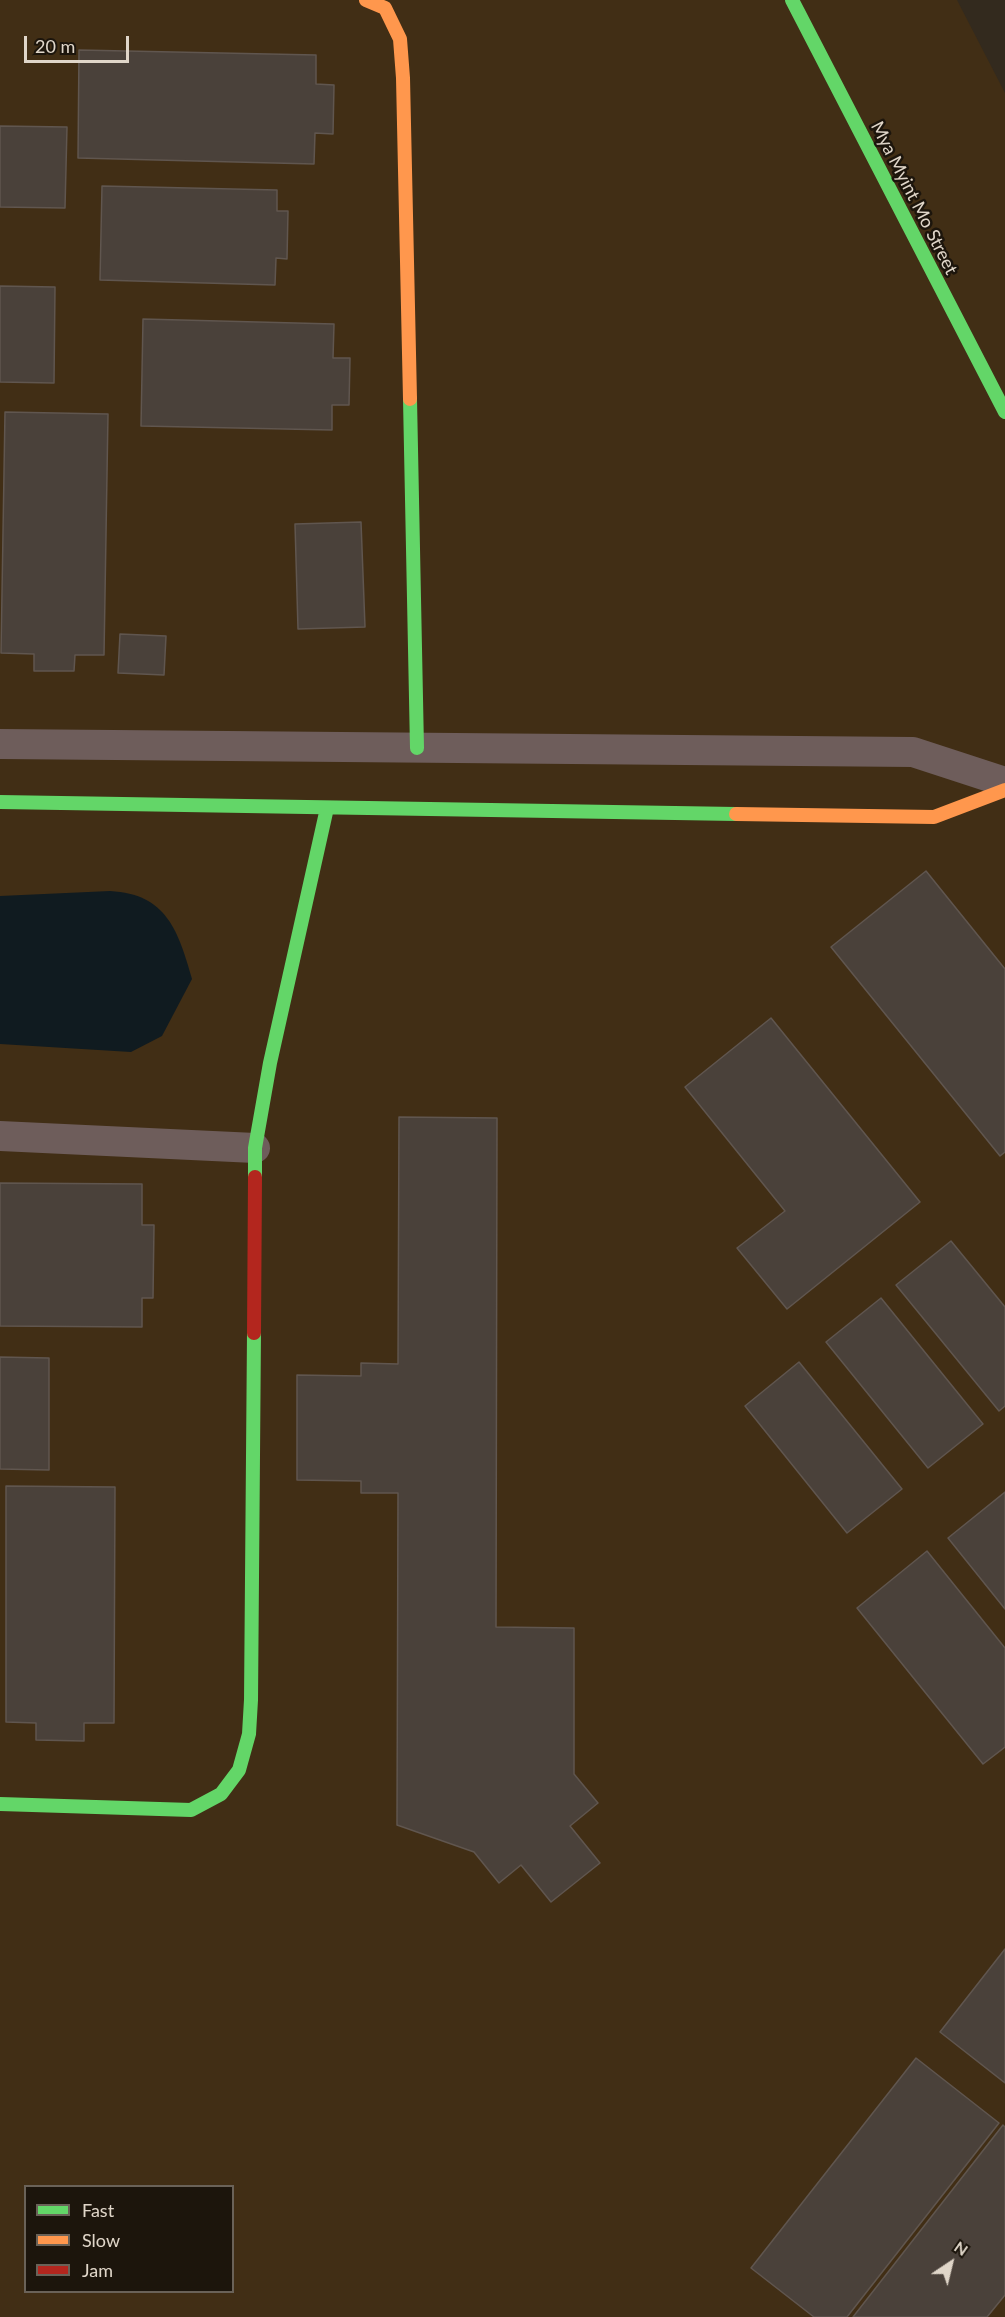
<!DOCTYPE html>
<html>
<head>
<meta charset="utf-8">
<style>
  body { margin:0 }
  #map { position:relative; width:1005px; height:2317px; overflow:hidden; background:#332a1e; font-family:Lato,sans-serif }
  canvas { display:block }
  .legend { position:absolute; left:24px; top:2185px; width:210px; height:108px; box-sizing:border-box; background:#1c150c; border:2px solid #6a6258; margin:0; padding:8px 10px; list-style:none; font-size:18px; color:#e0d6c9 }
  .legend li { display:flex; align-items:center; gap:12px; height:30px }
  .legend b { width:30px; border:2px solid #6a6258 }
  .north { position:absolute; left:921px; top:2233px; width:60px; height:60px; -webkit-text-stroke:4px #1c150c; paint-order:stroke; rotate:35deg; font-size:16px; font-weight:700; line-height:24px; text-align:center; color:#e0d6c9 }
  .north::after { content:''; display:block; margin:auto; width:21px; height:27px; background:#e0d6c9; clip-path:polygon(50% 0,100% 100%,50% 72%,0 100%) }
  .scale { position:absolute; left:24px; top:36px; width:105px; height:27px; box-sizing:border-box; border:3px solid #e0d6c9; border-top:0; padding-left:8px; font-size:18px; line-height:21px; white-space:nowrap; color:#e0d6c9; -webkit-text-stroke:4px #1c150c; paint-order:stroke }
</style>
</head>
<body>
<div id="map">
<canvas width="1005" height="2317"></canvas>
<ul class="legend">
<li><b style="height:8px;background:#63d668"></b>Fast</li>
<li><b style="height:8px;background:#ff974d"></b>Slow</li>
<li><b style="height:8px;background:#b3261e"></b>Jam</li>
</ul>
<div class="north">N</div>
<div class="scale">20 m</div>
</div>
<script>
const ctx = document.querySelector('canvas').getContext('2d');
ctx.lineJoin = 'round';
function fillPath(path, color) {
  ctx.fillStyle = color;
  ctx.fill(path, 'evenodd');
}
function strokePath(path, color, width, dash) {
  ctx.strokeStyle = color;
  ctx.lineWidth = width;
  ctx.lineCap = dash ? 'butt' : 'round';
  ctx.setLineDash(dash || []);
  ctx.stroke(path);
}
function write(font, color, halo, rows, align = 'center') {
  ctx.font = font + ' Lato,sans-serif';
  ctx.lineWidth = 5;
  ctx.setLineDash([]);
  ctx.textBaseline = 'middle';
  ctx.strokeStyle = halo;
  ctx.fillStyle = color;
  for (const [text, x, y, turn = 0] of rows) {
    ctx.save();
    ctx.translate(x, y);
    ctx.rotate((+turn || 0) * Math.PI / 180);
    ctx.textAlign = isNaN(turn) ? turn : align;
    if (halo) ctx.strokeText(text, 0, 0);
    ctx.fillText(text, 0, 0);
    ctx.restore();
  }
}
const built = new Path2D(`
  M0 0H957L1005 93V2317H0ZM26 2186H232V2292H26Z`);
const water = new Path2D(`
  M110 891C167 894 178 931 192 979L162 1036 131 1052 0 1044V896Z`);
const building = new Path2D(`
  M79 50 316 55V84L334 85 333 134 315 133 314 164 78 158Z
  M0 126 67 127 65 208 0 207Z
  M102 186 277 190V211H288L287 259 276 258 275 285 100 280Z
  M0 286 55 287 54 383 0 382Z
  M143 319 334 324 333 358H350L349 405H332V430L141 426Z
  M5 412 108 414 104 655H75L74 671H34V654L1 653Z
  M361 522 365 627 298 629 295 524Z
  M120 634 166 636 164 675 118 673Z
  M926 871 1005 969V1152L1000 1156 831 947Z
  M771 1018 920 1202 787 1309 737 1248 785 1211 685 1087Z
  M399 1117 497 1118 496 1627 574 1628V1774L598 1803 570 1826 600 1863 551 1902 521 1865 499 1883 474 1852 397 1825 398 1493H361V1481L297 1480V1375L361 1376V1363L398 1364Z
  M0 1183 142 1184V1225H154L153 1298H142V1327L0 1326Z
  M951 1241 1005 1307V1406L999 1411 896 1285Z
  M881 1298 983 1424 928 1468 826 1342Z
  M0 1357 49 1358V1470L0 1469Z
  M799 1362 902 1489 847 1533 745 1406Z
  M6 1486 115 1487 114 1723H84V1741L36 1740V1723L6 1722Z
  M1005 1492V1609L948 1538Z
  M927 1551 1005 1648V1747L983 1764 857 1608Z
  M1005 1949V2083L940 2032Z
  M916 2058 999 2123 847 2317H814L751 2268Z
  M1003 2125 1005 2127V2295L987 2317H853Z`);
const street = new Path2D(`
  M0 744 913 752 1005 782
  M0 1136 255 1148`);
const fast = new Path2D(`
  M792 0 1005 412
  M410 399 417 748
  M0 802 736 814
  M255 1177V1148L270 1063 327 808
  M0 1804 191 1810 221 1794 239 1770 249 1734 251 1700 254 1333`);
const slow = new Path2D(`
  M366 0 385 8 400 39 403 78 410 399
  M736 814 934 817 1005 790`);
const jam = new Path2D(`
  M254 1333 255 1177`);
const streetNames = [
  ["Mya Myint Mo Street",914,198,63]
];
fillPath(built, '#412e15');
fillPath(water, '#101b20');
fillPath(building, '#4a413a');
strokePath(building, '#60564f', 1.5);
strokePath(street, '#6e5d5b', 30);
strokePath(fast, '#63d668', 14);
strokePath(slow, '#ff974d', 14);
strokePath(jam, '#b3261e', 14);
write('18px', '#e0d6c9', '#1c150c', streetNames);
</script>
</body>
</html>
